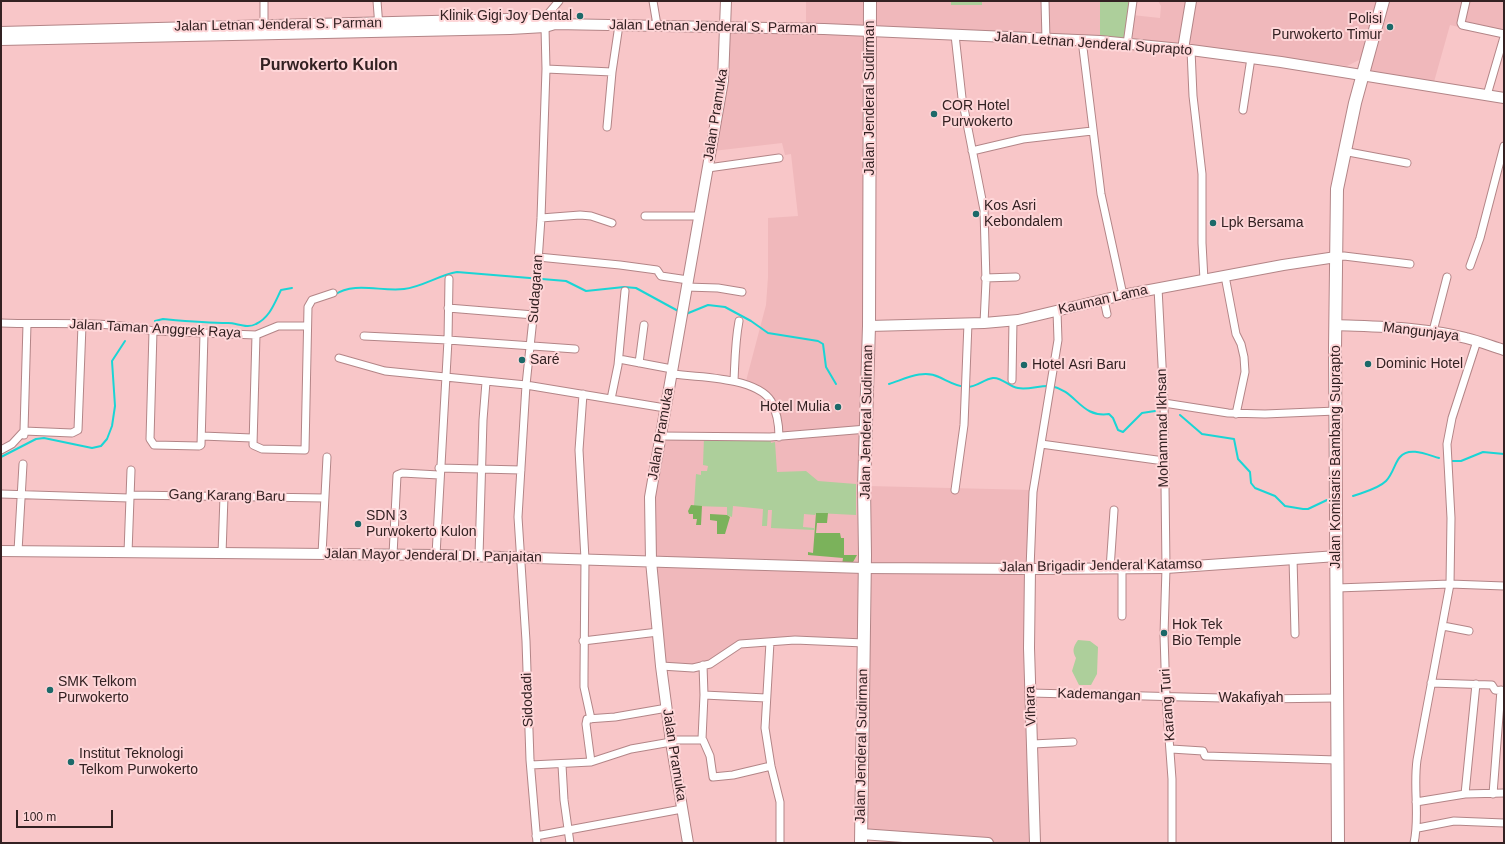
<!DOCTYPE html>
<html>
<head>
<meta charset="utf-8">
<style>
  body { margin:0 }
  #map { position:relative; width:1505px; height:844px; overflow:hidden; background:#f8c6c8; font-family:Arial,sans-serif }
  canvas { display:block }
  .frame { position:absolute; inset:0; border:2px solid #332122; pointer-events:none }
  .scale { position:absolute; left:16px; top:810px; width:97px; height:18px; box-sizing:border-box; border:2px solid #332122; border-top:0; padding-left:5px; font-size:12px; line-height:14px; white-space:nowrap; color:#332122; -webkit-text-stroke:3px #fed6d8; paint-order:stroke }
</style>
</head>
<body>
<div id="map">
<canvas width="1505" height="844"></canvas>
<div class="frame"></div>
<div class="scale">100 m</div>
</div>
<script>
const ctx = document.querySelector('canvas').getContext('2d');
ctx.lineJoin = 'round';
function fillPath(path, color) {
  ctx.fillStyle = color;
  ctx.fill(path, 'evenodd');
}
function strokePath(path, color, width, dash) {
  ctx.strokeStyle = color;
  ctx.lineWidth = width;
  ctx.lineCap = dash ? 'butt' : 'round';
  ctx.setLineDash(dash || []);
  ctx.stroke(path);
}
function write(font, color, halo, rows, align = 'center') {
  ctx.font = font + ' Arial,sans-serif';
  ctx.lineWidth = 4;
  ctx.setLineDash([]);
  ctx.textBaseline = 'middle';
  ctx.strokeStyle = halo;
  ctx.fillStyle = color;
  for (const [text, x, y, turn = 0] of rows) {
    ctx.save();
    ctx.translate(x, y);
    ctx.rotate((+turn || 0) * Math.PI / 180);
    ctx.textAlign = isNaN(turn) ? turn : align;
    if (halo) ctx.strokeText(text, 0, 0);
    ctx.fillText(text, 0, 0);
    ctx.restore();
  }
}
const built = new Path2D(`
  M806 1H979L982 5V1H1100V41L870 32 859 566 653 561 655 472 660 436 779 437V426L764 392 756 384 746 381 766 305 768 277V218L798 216 791 154 785 155 782 143 713 151 726 27 806 28Z
  M1158 1H1380L1364 52 1361 59 1347 66 1128 38 1132 15 1160 18 1161 6Z
  M1387 1H1504V37L1450 25 1432 89 1365 77Z
  M868 486 1033 490 1026 573 1034 843H1009L863 833Z
  M652 563 860 574 857 641 740 644 710 665H662Z`);
const green = new Path2D(`
  M951 1H982V5H951Z
  M1100 1H1132L1127 44 1100 41Z
  M704 437H770L771 443 775 442 777 472 806 471 818 481 856 484V515L816 513 815 515 804 514 803 527 814 528V530L771 528 772 510H768L767 526H762L763 509 733 506 732 517 727 515V507L694 506 696 474 701 475V471H707L708 466 703 465Z
  M1078 640 1090 641 1098 647 1097 674 1091 685H1079L1072 671 1076 658C1072 651 1073 647 1078 640Z`);
const forest = new Path2D(`
  M691 505 702 506 701 525H696L697 519H693V514H689L688 511Z
  M816 513H828L827 523H817L816 533H840L841 538H844V555H857L853 562 842 565 843 558 808 555V552L813 553Z
  M710 514 727 515 730 517 725 534H717V521L710 520Z`);
const stream = new Path2D(`
  M334 295C355 281 381 292 404 289 422 287 439 275 457 272L566 281 586 291 624 287 636 288 680 312
  M686 314 708 305 725 307 751 321 768 333 818 341 823 344 826 367 836 384
  M155 321 163 319C185 321 206 323 228 323 237 323 247 329 256 324 270 317 274 304 281 290L292 288
  M889 384C905 379 923 369 939 377 948 381 957 387 967 387 977 387 984 379 993 378 1002 377 1009 387 1018 388 1029 390 1040 385 1051 386 1077 391 1080 418 1109 414L1113 418 1118 430 1123 432 1142 413 1155 411
  M1180 415 1202 434 1234 439 1238 459 1250 472 1251 483 1255 488 1275 496 1285 506 1303 509H1308L1327 500
  M1 457 36 439 44 438 92 448 101 446 107 439 112 426 115 406 112 361 125 341
  M1452 461H1461L1483 452 1504 454
  M1353 496C1364 492 1378 489 1386 481 1393 474 1395 462 1400 457 1409 446 1428 455 1439 458`);
const street = new Path2D(`
  M264 1V26
  M377 1 379 27
  M653 1 657 25
  M1045 1 1046 40
  M1466 1 1461 23 1462 25 1504 34
  M955 35 962 98 984 210 986 281 984 323
  M1082 40 1101 194 1123 295
  M1127 44 1133 1
  M1191 50 1193 96 1202 174V243L1204 280
  M546 69 612 72
  M1487 95 1504 37
  M1243 110 1251 58
  M607 127 612 72 619 25
  M972 151 1023 139 1092 131
  M1343 151 1407 163
  M708 168 779 158
  M645 216H699
  M541 218 580 215 591 216 612 223
  M538 257 620 265 657 270 661 276 688 280
  M1336 257 1344 256 1410 264
  M1470 266 1480 238 1504 146
  M1225 276 1236 334 1241 344 1244 357 1245 372 1236 414
  M985 278 1016 277
  M686 287 718 288 742 292
  M1158 288 1164 403 1166 568 1164 635 1166 697 1172 779V843
  M1104 300 1107 314
  M448 308 534 315
  M1 323C51 325 104 320 153 331L256 335 278 326H306
  M153 331 150 439 154 445 199 446 201 445 204 333
  M1433 331 1447 277
  M256 335 253 445 262 449 305 450 308 307 312 300 333 293
  M364 336 448 340 575 349
  M339 358 385 371 526 385 665 408
  M619 359 672 369
  M639 363 644 325
  M672 374C697 377 756 377 771 401 777 412 779 424 779 437
  M1012 380 1013 320
  M734 381C735 360 735 342 739 321
  M583 394 579 450 585 559 584 676V687L591 719
  M611 399 618 365 625 291
  M1164 403 1228 413 1265 414 1336 411
  M24 435V431L72 433 78 430 82 325
  M202 436 252 438
  M660 436 770 437 867 429
  M1041 444 1164 461
  M1 450 12 444 24 431 27 324
  M439 468 521 470
  M955 490 964 425 968 323
  M1 494 129 498
  M130 495 324 498
  M18 551 23 464
  M128 553 131 470
  M222 554 224 496
  M322 554 327 457
  M393 555 397 475 402 473 439 475
  M436 555 448 340 449 279
  M479 556 483 420 486 382
  M1293 558 1295 634
  M1030 569 1033 492 1058 340 1057 311
  M1110 569 1114 510
  M1122 569V616
  M1337 588 1450 584 1504 586
  M1443 626 1469 631
  M583 641 658 632
  M770 642 765 728 771 766 780 802V843
  M661 666 693 668 710 664 740 644 795 640 864 643
  M1431 683 1492 685 1495 690 1504 691
  M1031 693 1260 699 1337 698
  M704 695 766 698
  M702 739 704 695 703 665
  M670 740H703L710 756 713 777 733 775 771 766
  M1033 744 1073 742
  M1171 749 1203 751 1205 756 1337 760
  M591 762 586 724 587 719 615 717 667 708
  M531 765 591 762 631 749 671 742
  M562 765 564 800 570 843
  M1465 794 1476 684
  M1493 794 1501 690
  M1416 802 1465 794 1504 793
  M1418 828 1454 821 1504 823
  M536 836 682 809
  M537 843 530 760 526 641 518 517 526 385 536 290 541 218 546 69 545 27 548 14 559 1
  M1414 843C1420 816 1413 789 1417 760L1450 584 1451 518 1447 444 1452 418 1477 341`);
const secondary = new Path2D(`
  M1 32 510 19 546 20 555 24
  M1 40 510 29 545 27 555 24 824 29 1100 41 1191 50 1281 62 1504 98
  M1183 49 1191 1
  M1335 325C1379 327 1423 327 1466 338 1479 341 1491 346 1504 350
  M869 326 984 323 1018 320 1123 295 1283 265 1336 257
  M1 551 436 555 864 568 1030 569 1166 568 1337 556
  M1030 569 1029 648 1035 843
  M861 834 988 843
  M688 843 671 742 661 666 651 561 650 497 723 81 726 1`);
const primary = new Path2D(`
  M861 843 865 555 864 488 869 326 870 1
  M1338 843 1335 348 1337 189 1355 103 1383 1`);
const markers = [
  [580,16,4,"#1c6969"],
  [1390,27,4,"#1c6969"],
  [934,114,4,"#1c6969"],
  [976,214,4,"#1c6969"],
  [1213,223,4,"#1c6969"],
  [522,360,4,"#1c6969"],
  [1368,364,4,"#1c6969"],
  [1024,365,4,"#1c6969"],
  [838,407,4,"#1c6969"],
  [358,524,4,"#1c6969"],
  [1164,633,4,"#1c6969"],
  [50,690,4,"#1c6969"],
  [71,762,4,"#1c6969"]
];
const poiNames = [
  ["Klinik Gigi Joy Dental",572,16,"right"],
  ["Polisi",1382,19,"right"],
  ["Purwokerto Timur",1382,35,"right"],
  ["COR Hotel",942,106],
  ["Purwokerto",942,122],
  ["Kos Asri",984,206],
  ["Kebondalem",984,222],
  ["Lpk Bersama",1221,223],
  ["Saré",530,360],
  ["Dominic Hotel",1376,364],
  ["Hotel Asri Baru",1032,365],
  ["Hotel Mulia",830,407,"right"],
  ["SDN 3",366,516],
  ["Purwokerto Kulon",366,532],
  ["Hok Tek",1172,625],
  ["Bio Temple",1172,641],
  ["SMK Telkom",58,682],
  ["Purwokerto",58,698],
  ["Institut Teknologi",79,754],
  ["Telkom Purwokerto",79,770]
];
const streetNames = [
  ["Jalan Letnan Jenderal S. Parman",278,25,-1],
  ["Jalan Letnan Jenderal S. Parman",713,27,1],
  ["Jalan Letnan Jenderal Suprapto",1093,44,4],
  ["Jalan Jenderal Sudirman",870,98,-90],
  ["Jalan Pramuka",716,115,-81],
  ["Sudagaran",536,289,-86],
  ["Kauman Lama",1103,300,-13],
  ["Jalan Taman Anggrek Raya",155,329,3],
  ["Mangunjaya",1421,332,7],
  ["Jalan Jenderal Sudirman",867,422,-89],
  ["Mohammad Ikhsan",1163,428,-91],
  ["Jalan Pramuka",661,434,-80],
  ["Jalan Komisaris Bambang Suprapto",1336,457,-90],
  ["Gang Karang Baru",227,496,1],
  ["Jalan Mayor Jenderal DI. Panjaitan",433,556,1],
  ["Jalan Brigadir Jenderal Katamso",1101,566,-1],
  ["Kademangan",1099,695,2],
  ["Wakafiyah",1251,698],
  ["Sidodadi",528,700,-92],
  ["Karang Turi",1168,705,-94],
  ["Vihara",1031,706,-92],
  ["Jalan Jenderal Sudirman",862,746,-89],
  ["Jalan Pramuka",674,755,81]
];
const quarterNames = [
  ["Purwokerto Kulon",329,66]
];
fillPath(built, '#f0b8bb');
fillPath(green, '#adcf9b');
fillPath(forest, '#7bb25b');
strokePath(stream, '#1ad5d5', 2);
strokePath(street, '#b38587', 9);
strokePath(secondary, '#b38587', 12);
strokePath(primary, '#b38587', 14);
strokePath(street, '#fff', 7);
strokePath(secondary, '#fff', 10);
strokePath(primary, '#fff', 12);
for (const [x, y, r, color] of markers) {
  const dot = new Path2D();
  dot.arc(x, y, r, 0, 2 * Math.PI);
  ctx.fillStyle = color;
  ctx.fill(dot);
  strokePath(dot, '#fed6d8', 1.5);
}
write('14px', '#332122', '#fed6d8', poiNames, 'left');
write('14px', '#332122', '#fed6d8', streetNames);
write('bold 16px', '#332122', '#fed6d8', quarterNames);
</script>
</body>
</html>
